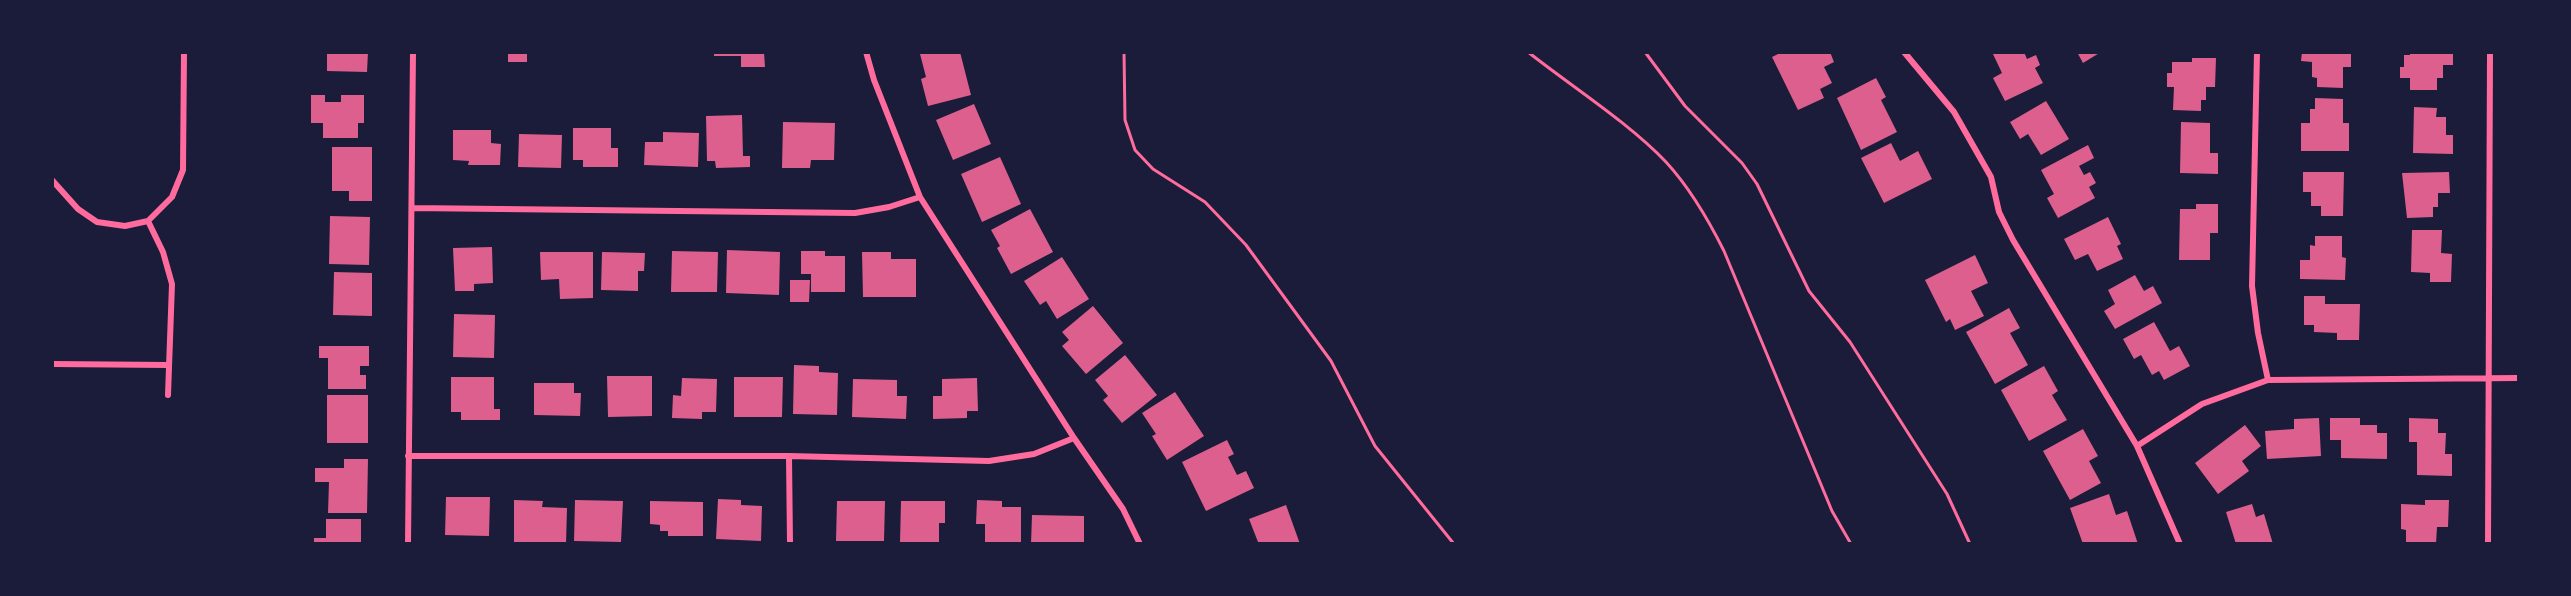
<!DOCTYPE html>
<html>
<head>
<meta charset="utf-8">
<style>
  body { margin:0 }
  #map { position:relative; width:2571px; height:596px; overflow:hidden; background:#1b1b3a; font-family:"PT Sans",sans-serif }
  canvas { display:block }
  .frame { position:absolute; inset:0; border:54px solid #1b1b3a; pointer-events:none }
</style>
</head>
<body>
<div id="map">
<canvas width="2571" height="596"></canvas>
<div class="frame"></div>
</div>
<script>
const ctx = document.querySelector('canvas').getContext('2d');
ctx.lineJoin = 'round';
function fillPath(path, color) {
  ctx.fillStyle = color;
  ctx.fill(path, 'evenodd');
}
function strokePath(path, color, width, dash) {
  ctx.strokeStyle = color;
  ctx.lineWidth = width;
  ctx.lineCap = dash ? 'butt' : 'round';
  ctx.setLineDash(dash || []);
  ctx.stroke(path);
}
const building = new Path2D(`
  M327 52H368L367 72 327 71Z
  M508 52H527V62H508Z
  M714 52H764L765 67H741V56H714Z
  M924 52H960L971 95 928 106 921 79 926 77 920 54Z
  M1782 52H1830L1834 62 1824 67 1832 83 1820 89 1824 98 1798 110 1772 57Z
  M1992 52H2024L2027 59 2036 55 2040 65 2035 68 2043 83 2005 101 1993 78 2002 73Z
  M2077 52H2101L2083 63Z
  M2302 52 2351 54V67H2343V88L2317 87V78L2312 77V62L2301 61Z
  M2410 52H2453V65H2443V78H2437V90H2410V78H2400V67H2404V55H2410Z
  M2192 58H2216L2215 87H2206V100H2201V111L2173 110 2174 87H2167V73H2172V62H2192Z
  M1876 78 1886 97 1881 100 1897 132 1861 150 1837 98Z
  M311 95H325V102H341V95H364V123H358V138H323V123H311Z
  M2315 98 2343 99V123H2349V151H2301V123H2310V109H2315Z
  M2046 101 2069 139 2041 155 2028 134 2020 139 2010 122Z
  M974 104 991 144 953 160 936 120Z
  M2414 107 2437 108 2436 117H2446V135H2453V154L2413 153Z
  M742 115 743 156H750V167L716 168 715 161H707L706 116Z
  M783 122 835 123 834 160H811L810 168H782Z
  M2181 122 2210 123V153H2218V174L2180 173Z
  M573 128H611V148H618V167H583V160H573Z
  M453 130H491V143L501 144 500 165H468L469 161 453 160Z
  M663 132 699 133 698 167 644 165 645 142H663Z
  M519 134 562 135 561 168 518 167Z
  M1891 143 1900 161 1918 151 1932 179 1884 203 1861 158Z
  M2088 145 2094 158 2079 166 2084 175 2090 172 2096 183 2089 187 2095 198 2058 218 2047 198 2054 194 2041 170Z
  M332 147H372V201H349V191H332Z
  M1000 157 1021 204 982 222 961 174Z
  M2303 172H2344L2343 216H2321V206H2311V192H2303Z
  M2449 172 2450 193H2438V207H2433V217L2407 218 2402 173Z
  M2196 204H2218V233H2210V260H2179L2180 209H2196Z
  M1030 209 1053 252 1011 274 997 248 1000 246 991 230Z
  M330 216 370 217 369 265 329 264Z
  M2108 217 2121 244 2117 246 2123 259 2097 271 2088 254 2075 260 2064 239Z
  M2412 230H2442L2441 253 2452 254 2451 282H2430V273L2411 272Z
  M2315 236H2342V257L2346 258 2345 280 2300 279V260H2310V245L2315 246Z
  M492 247 493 283 474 284V291H455L453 248Z
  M727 250 780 252 779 295 726 293Z
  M672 251 718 252 717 292H671Z
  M801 251H825V256H845V292H811V274H801Z
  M540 252H593V298L560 299 559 279 541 280Z
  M602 252 645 253 644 271H638V291L601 290Z
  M862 252H891V259H916V297H863Z
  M1975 255 1988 283 1971 291 1984 316 1955 330 1950 319 1946 322 1925 280Z
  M1062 257 1089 299 1057 319 1046 301 1040 305 1024 281Z
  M334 272 372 273V316L333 315Z
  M2135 275 2144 291 2153 286 2162 303 2115 329 2104 311 2115 304 2108 290Z
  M790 280H810L809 302H790Z
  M2304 296H2325V304H2360L2359 340H2337V333L2314 332V325H2304Z
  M1093 306 1123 343 1086 374 1062 346 1069 340 1062 332Z
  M2009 308 2020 328 2010 333 2028 365 1995 384 1966 332Z
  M454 314 495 315 494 358 453 357Z
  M2154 322 2170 351 2179 346 2190 366 2164 380 2159 371 2152 375 2141 355 2134 359 2123 339Z
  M319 346H369V366H360V375H366V389H328V358H319Z
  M1125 355 1157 395 1122 423 1103 400 1108 396 1095 380Z
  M794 365 819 366V372L838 373 837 415 793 414Z
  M2044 366 2058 391 2052 395 2067 420 2029 441 2001 390Z
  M607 376H652V416L608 417Z
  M451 377H494V409H500V420H461V412H451Z
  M734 377H783L782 417H734Z
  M682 378 717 379 716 412H702V419L672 418 673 395 681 396Z
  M977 378 978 411H967V418L933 419V396H942V379Z
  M853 379 897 380V396H907L906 419 852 417Z
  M534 383H574V393H581L580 416 534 415Z
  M1175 392 1204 436 1167 460 1152 436 1156 434 1142 413Z
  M327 395H368V443H327Z
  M2319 418 2321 456 2267 459 2265 431 2294 429V419Z
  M2330 418H2360V425H2377V433H2387V459L2341 458V440H2330Z
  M2409 418 2438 419V433H2446L2445 454H2452V476L2417 475V442H2409Z
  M2245 425 2261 446 2242 461 2249 471 2218 494 2195 463Z
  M2083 429 2098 456 2089 461 2101 483 2070 500 2043 451Z
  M1227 440 1234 454 1228 457 1237 475 1246 471 1254 488 1206 511 1182 462Z
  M344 459H368L367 513H328L329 482H315V468H344Z
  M2109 494 2116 515 2127 511 2138 544H2083L2070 508Z
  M446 497H490L489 536 445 535Z
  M718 499 741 500V505L762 506 761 541 716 539Z
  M514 500 543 501 542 507 567 508 566 544H514Z
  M575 500 623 501 621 542 574 541Z
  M977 500 1002 501V507H1021V543H985V524H976Z
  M2425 500H2449L2448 527H2437L2436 544H2406V530L2401 529V504L2425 505Z
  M650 501 703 502V536H668V531H660V525L650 524Z
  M837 501H885L884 541H836Z
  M901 501H945V523H939V542H900Z
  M2252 504 2256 517 2264 514 2273 544H2236L2226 512Z
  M1286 505 1300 544H1254L1258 542 1249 519Z
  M1032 515 1084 516V544H1031Z
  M326 519H361V544H314V538H326Z`);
const path = new Path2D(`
  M1124 52 1125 120 1135 150 1153 169 1205 202 1246 245 1331 361 1375 446 1454 544
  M1528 52C1571 86 1629 123 1666 162 1690 188 1708 219 1724 251L1832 511 1851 544
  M1645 52 1685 106 1742 163 1757 184 1809 291 1850 342 1947 494 1970 544`);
const minor = new Path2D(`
  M866 52 874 80 920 197 1074 438 1123 509 1140 544
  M1904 52 1954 112 1991 177 1999 212 2013 240 2137 446 2180 544
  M2257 52 2252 286 2258 333 2268 380
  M52 180 78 209 97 222 125 226 148 221 172 197 183 170 184 52
  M412 208 855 213 889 207 920 197
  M148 221 163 252 172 284 168 395
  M52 364 168 365
  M2137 446 2202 404 2268 380 2518 378
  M408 456H789L989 461 1034 454 1074 438
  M789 456 790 544
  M408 544 413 52
  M2488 544 2490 52`);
fillPath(building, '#dd5f8e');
strokePath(path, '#ff6b9d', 3);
strokePath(minor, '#ff6b9d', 6);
</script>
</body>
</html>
